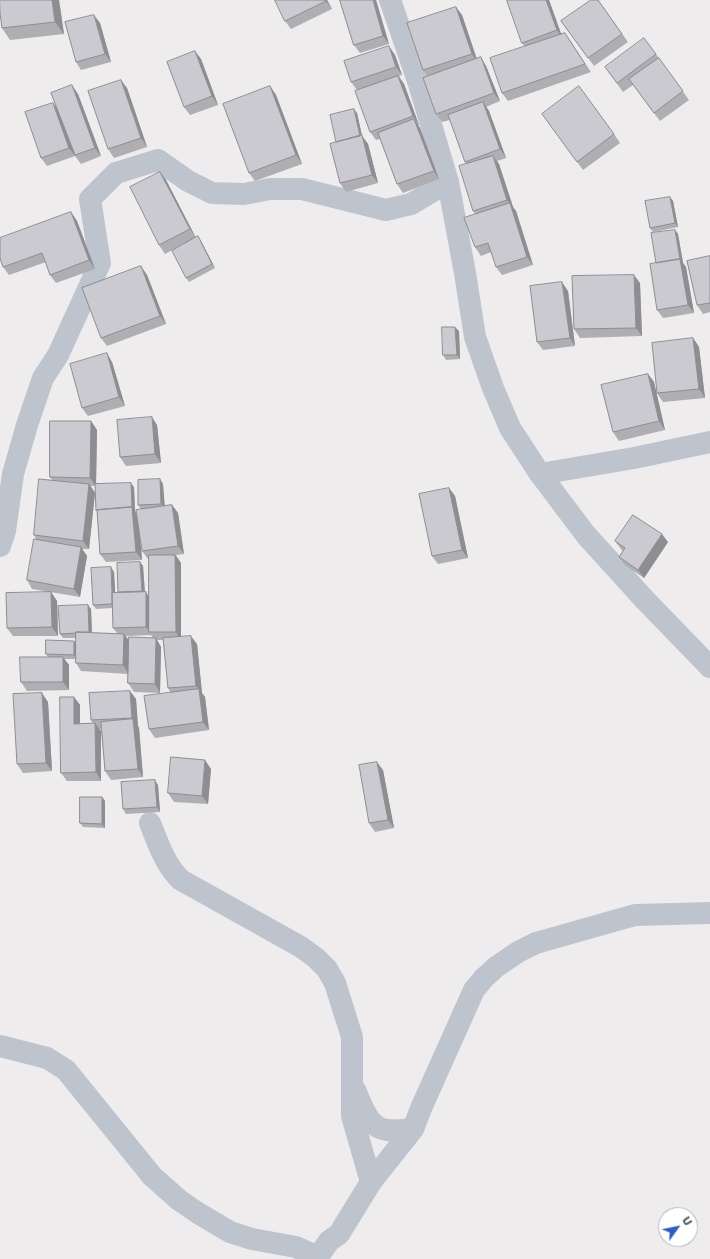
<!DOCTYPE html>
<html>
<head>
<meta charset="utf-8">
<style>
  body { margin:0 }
  #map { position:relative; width:710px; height:1259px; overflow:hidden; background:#eeecec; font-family:Commissioner,sans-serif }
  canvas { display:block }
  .north { position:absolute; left:658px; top:1207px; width:40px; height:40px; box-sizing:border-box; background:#fff; border:1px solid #b5b8bc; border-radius:50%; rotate:57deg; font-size:11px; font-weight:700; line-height:16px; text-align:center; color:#464d57 }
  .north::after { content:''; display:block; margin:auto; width:14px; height:18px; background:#2b5ec9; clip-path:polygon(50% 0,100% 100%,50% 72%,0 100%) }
</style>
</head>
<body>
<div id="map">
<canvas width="710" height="1259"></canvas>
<div class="north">U</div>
</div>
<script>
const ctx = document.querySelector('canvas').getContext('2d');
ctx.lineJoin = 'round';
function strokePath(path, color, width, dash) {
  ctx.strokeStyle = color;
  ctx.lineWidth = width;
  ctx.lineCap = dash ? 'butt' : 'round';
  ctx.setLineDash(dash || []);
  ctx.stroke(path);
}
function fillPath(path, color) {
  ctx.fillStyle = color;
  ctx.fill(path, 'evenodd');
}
const minor = new Path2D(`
  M0 546 5 531 13 474 27 425 43 378 58 355 100 263 90 199 116 173 158 160 188 181 212 193 244 194 270 189H302L386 210 411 204 448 182
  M150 823C158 843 165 865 181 880L301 947 316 958 327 969 335 983 352 1037V1116L371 1182
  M0 1046 47 1058 66 1070 152 1176 179 1200 198 1213 230 1232 252 1239 296 1247 318 1257 329 1241 339 1234 371 1182 413 1129 422 1106 474 990 484 978 496 967 518 952 536 943 635 915 710 913
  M355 1090C362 1105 368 1128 387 1130 396 1131 405 1130 413 1129`);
const tertiary = new Path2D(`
  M390 0 419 84 448 182 465 273 475 337 493 388 510 428 540 474 586 535 645 600 710 667
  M540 474 634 458 710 442`);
const wall = new Path2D(`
  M0 0H59L64 34 10 40 2 28Z
  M327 0 332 9 291 29 285 21Z
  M340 0H376L389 44 360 53 354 45Z
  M549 0 561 34 565 33 591 72 508 101 502 93 525 47 522 43Z
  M598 0 628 42 594 66 561 21Z
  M462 15 477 59 486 66 500 101 486 107 489 111 506 158 497 161 499 164 513 207 516 211 533 265 502 275 496 267 491 252 481 256 475 247V214L473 211 467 164 465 162 450 120 442 122 436 114 428 77 423 70Z
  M100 23 111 62 81 70 76 62Z
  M656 54 689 100 660 121 633 85 623 92 605 67Z
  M395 55 402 75 399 76 404 84 419 125H418L420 128 439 179 403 193 397 184 380 139 376 140 370 132V86L357 90 351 82Z
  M201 59 218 105 190 115 184 107Z
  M270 86 276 95 302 164 255 181 249 173Z
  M127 88 147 147 114 158 108 149Z
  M78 94 101 156 81 164 75 156 47 166 41 158 53 103 57 108Z
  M357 113 362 136 368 144 378 183 346 192 340 183 336 142Z
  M542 114 614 134 620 143 583 170Z
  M160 172 166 180 196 238 198 236 201 241 215 268 189 282 186 278 185 243 165 254 159 245Z
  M670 197 673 201 678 227 653 232 650 228Z
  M71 212 77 221 95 269 56 283 50 275 46 262 9 275 3 267Z
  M675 230 678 234 683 263 686 267 694 313 663 318 657 310 656 263Z
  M710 256V312L703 314 697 305Z
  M147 275 166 324 107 346 101 338Z
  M640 283 642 336 580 338 574 329Z
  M568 291 575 346 543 350 537 342Z
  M459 331 460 359 446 360 443 355Z
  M693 338 699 347 705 398 663 402 657 393Z
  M112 362 125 406 88 416 82 408Z
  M648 374 654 382 665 430 619 441 613 432Z
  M91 421 97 430 96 484 134 487 135 511 136 513 145 509H141L138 505 160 479 163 484 164 506 172 505 178 513 184 554 176 555 181 563V637L197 644 202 693 205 697 209 730 155 738 149 729 171 693 168 688 163 640H157L161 647 160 693 134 692 128 683V674L81 671 76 663V659H64L69 665V690L27 691 21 682 48 657 46 654 74 641 76 643V638H63L60 634 88 605 91 609 92 633H117L113 628 112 608 96 609 93 605 114 572 115 593H119L118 592 140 562 143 566 145 592H146L149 597V559H148L142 551 140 534 142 560 106 562 100 554 95 486H91L95 493 89 549H82L87 556 80 597 32 589 27 580 36 539 34 535 52 480 50 477ZM151 635 153 638 129 641 126 636Z
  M157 425 161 463 126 466 120 457Z
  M449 488 455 496 468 558 438 564 432 556Z
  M615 541 668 542 644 578 625 565 619 557 623 551 621 549Z
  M51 592 57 601 58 636H13L7 628Z
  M130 691 136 699 138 726 139 728 143 777 111 780 105 771 101 729H99L101 731V781H67L61 773 74 697 80 705V723H93L91 720Z
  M48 702 52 771 23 773 17 764Z
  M211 769 208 804 174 802 168 793Z
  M383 770 394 828 375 832 369 823Z
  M158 785 160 812 126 814 123 809Z
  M102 797 105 801V828L83 827 80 823Z`);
const shadedWall = new Path2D(`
  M52 0H59L64 34 55 22Z
  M325 0H327L332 9Z
  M373 0H376L389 44 383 36Z
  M546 0H549L563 39 557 30Z
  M456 7 462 15 478 63 472 54Z
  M94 15 100 23 111 62 105 54Z
  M389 46 395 55 402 75 396 67Z
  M195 51 201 59 218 105 212 96Z
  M481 57 486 66 500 101 494 93Z
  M398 76 404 84 419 125 413 116Z
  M121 80 127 88 147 147 141 138Z
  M72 85 78 94 101 156 95 148Z
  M270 86 276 95 302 164 296 155Z
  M483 102 489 111 506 158 500 149Z
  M53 103 59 111 75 156 69 148Z
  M354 109 357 113 362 136 368 144 378 183 372 175 361 138Z
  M414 119 420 128 439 179 434 171Z
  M493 156 499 164 513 207 516 211 533 265 527 257 510 204 507 200Z
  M160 172 166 180 196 238 190 229Z
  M670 197 673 201 678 227 675 223Z
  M71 212 77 221 95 269 89 260Z
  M675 230 678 234 683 263 686 267 694 313 688 305Z
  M198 236 201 241 215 268 212 264Z
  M141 266 147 275 166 324 160 316Z
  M634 275 640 283 642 336 636 328Z
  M562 282 568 291 575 346 570 338Z
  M455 327 459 331 460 359 457 355Z
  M693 338 699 347 705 398 699 389Z
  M107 353 112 362 125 406 119 397Z
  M648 374 654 382 665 430 659 421Z
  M152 417 157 425 161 463 155 454Z
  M91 421 97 430 96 486 90 478Z
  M160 479 163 484 165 508 161 504Z
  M131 483 134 487 135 511 138 516 142 560 136 552 132 510Z
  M89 484 95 493 89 549 83 541Z
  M449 488 455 496 468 558 462 550Z
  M172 505 178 513 184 554 178 546Z
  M662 534 668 542 644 578 638 570Z
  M81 547 87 556 80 597 74 589Z
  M175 555 181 563V641L176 632Z
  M140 562 143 566 145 595 142 591Z
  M111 567 114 572 116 608 113 604Z
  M51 592 57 601 58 636 52 627Z
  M146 592 151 601 150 632 146 627Z
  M88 605 91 609 92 637 89 632Z
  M124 634 130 642 129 674 123 665Z
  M191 636 197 644 202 693 205 697 209 730 203 722 199 689 196 686Z
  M156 638 161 647 160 693 155 684Z
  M74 641 77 645V659L74 655Z
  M63 657 69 665V690L63 682Z
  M130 691 136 699 138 726 139 728 143 777 138 769 133 720 132 718Z
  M42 693 48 702 52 771 46 763Z
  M74 697 80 705V732L74 724Z
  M95 723 101 731V781L96 772Z
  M205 760 211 769 208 804 202 796Z
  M377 762 383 770 394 828 388 820Z
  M155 780 158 785 160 812 157 807Z
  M102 797 105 801V828L102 824Z`);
const building = new Path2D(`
  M0 0H52L55 22 2 28 0 13Z
  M275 0H325L326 1 285 21Z
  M340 0H373L383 36 354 45Z
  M507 0H546L557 30 522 43Z
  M591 0H598L622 34 588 58 561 21Z
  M456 7 472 54 423 70 407 23Z
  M94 15 105 54 76 62 65 22Z
  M565 33 585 64 502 93 490 58Z
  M644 38 656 54 617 83 605 67Z
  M389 46 396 67 351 82 344 61Z
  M195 51 212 96 184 107 167 62Z
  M481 57 494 93 436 114 423 78Z
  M659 58 683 91 654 113 629 79Z
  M398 76 413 116 370 132 355 91Z
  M121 80 141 138 108 149 88 91Z
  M72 85 95 148 75 155 51 93Z
  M270 86 296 155 249 173 223 104Z
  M579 86 614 134 577 162 542 114Z
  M483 102 500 149 465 162 448 115Z
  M53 103 69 148 41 158 25 112Z
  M354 109 360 136 336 142 330 115Z
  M414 119 434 171 397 184 378 133Z
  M362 135 372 175 340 183 330 144Z
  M493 156 507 200 473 211 459 166Z
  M160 172 190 229 159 245 130 187Z
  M670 197 675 223 650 228 645 201Z
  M510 203 527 257 496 267 488 243 475 247 464 218Z
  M71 212 89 260 50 275 42 253 3 267 0 258V238Z
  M675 230 680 259 656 263 651 233Z
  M198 236 212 264 186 278 172 251Z
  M710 256V303L697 305 687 261Z
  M680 259 688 305 657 310 650 264Z
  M141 266 160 316 101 338 82 288Z
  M634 275 636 328 574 329 572 276Z
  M562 282 570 338 537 342 530 286Z
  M442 327H455L457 355H443Z
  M693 338 699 389 657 393 652 343Z
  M107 353 119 397 82 408 70 364Z
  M648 374 659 421 613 432 601 385Z
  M152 417 155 454 120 457 117 420Z
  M50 421H91L90 478 50 477Z
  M39 479 89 484 83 541 34 535Z
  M160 479 161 504 138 505V480Z
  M131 483 132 507 97 510 96 511 95 484Z
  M449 488 462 550 432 556 419 494Z
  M172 505 178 546 142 551 136 510Z
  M132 507 136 552 100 554 97 510Z
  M633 515 662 534 638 570 619 557 625 548 615 541Z
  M34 539 81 547 74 589 27 580Z
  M149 555H175L176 632H149Z
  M140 562 142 591 118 592 117 563Z
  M111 567 112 593V604L93 605 91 568Z
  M51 592 52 627 7 628 6 593Z
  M146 592V627L113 628 112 593Z
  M88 605 89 632H76V633L60 634 58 606Z
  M76 632 124 634 123 665 76 663Z
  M191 636 196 686 168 688 163 638Z
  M129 637 156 638 155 684 128 683Z
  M46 640 74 641V655L46 654Z
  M20 657H63V682H21Z
  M199 689 203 722 149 729 144 696Z
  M130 691 132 718 91 720 89 693Z
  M42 693 46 763 17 764 13 694Z
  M60 697H74V724L95 723 96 772 61 773Z
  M133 719 138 769 105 771 101 722Z
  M171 757 205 760 202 796 168 793Z
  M377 762 388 820 369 823 359 765Z
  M155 780 157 807 123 809 121 782Z
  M80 797H102V824L80 823Z`);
strokePath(minor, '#bec4cd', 22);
strokePath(tertiary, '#bec4cd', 22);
fillPath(wall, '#aeaeb3');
fillPath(shadedWall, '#8d8d92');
fillPath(building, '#cacad0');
strokePath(building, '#8d8d92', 1);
</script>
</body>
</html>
